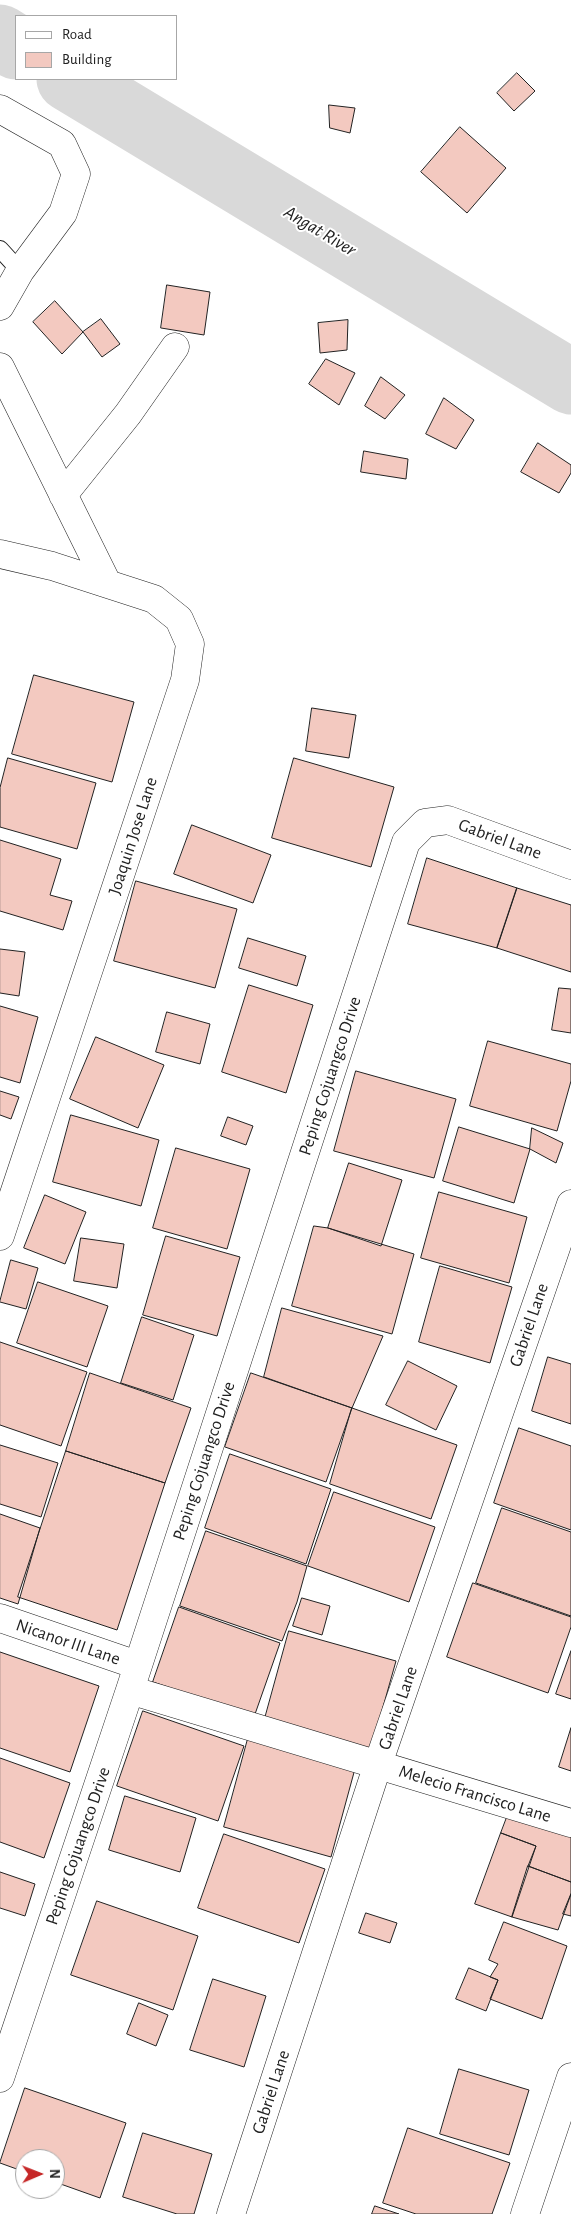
<!DOCTYPE html>
<html>
<head>
<meta charset="utf-8">
<style>
  body { margin:0 }
  #map { position:relative; width:571px; height:2214px; overflow:hidden; background:#fff; font-family:"Alegreya Sans",sans-serif }
  canvas { display:block }
  .legend { position:absolute; left:15px; top:15px; width:162px; height:65px; box-sizing:border-box; background:#fff; border:1px solid #a7a7a7; margin:0; padding:6px 9px; list-style:none; font-size:15px; color:#222 }
  .legend li { display:flex; align-items:center; gap:10px; height:25px }
  .legend b { width:25px; border:1px solid #a7a7a7 }
  .north { position:absolute; left:15px; top:2149px; width:50px; height:50px; box-sizing:border-box; background:#fff; border:1px solid #a7a7a7; border-radius:50%; rotate:89deg; font-size:14px; font-weight:700; line-height:20px; text-align:center; color:#222 }
  .north::after { content:''; display:block; margin:auto; width:18px; height:22px; background:#c62828; clip-path:polygon(50% 0,100% 100%,50% 72%,0 100%) }
</style>
</head>
<body>
<div id="map">
<canvas width="571" height="2214"></canvas>
<ul class="legend">
<li><b style="height:6px;background:#fff"></b>Road</li>
<li><b style="height:14px;background:#f3c9c0"></b>Building</li>
</ul>
<div class="north">N</div>
</div>
<script>
const ctx = document.querySelector('canvas').getContext('2d');
ctx.lineJoin = 'round';
function strokePath(path, color, width, dash) {
  ctx.strokeStyle = color;
  ctx.lineWidth = width;
  ctx.lineCap = dash ? 'butt' : 'round';
  ctx.setLineDash(dash || []);
  ctx.stroke(path);
}
function fillPath(path, color) {
  ctx.fillStyle = color;
  ctx.fill(path, 'evenodd');
}
function write(font, color, halo, rows, align = 'center') {
  ctx.font = font + ' "Alegreya Sans",sans-serif';
  ctx.lineWidth = 4;
  ctx.setLineDash([]);
  ctx.textBaseline = 'middle';
  ctx.strokeStyle = halo;
  ctx.fillStyle = color;
  for (const [text, x, y, turn = 0] of rows) {
    ctx.save();
    ctx.translate(x, y);
    ctx.rotate((+turn || 0) * Math.PI / 180);
    ctx.textAlign = isNaN(turn) ? turn : align;
    if (halo) ctx.strokeText(text, 0, 0);
    ctx.fillText(text, 0, 0);
    ctx.restore();
  }
}
const river = new Path2D(`
  M0 37 16 47
  M69 79 571 382`);
const building = new Path2D(`
  M517 73 535 91 514 111 497 93Z
  M329 105 355 108 350 133 330 128Z
  M460 127 506 168 467 213 421 172Z
  M167 285 210 292 204 335 161 328Z
  M55 301 83 332 62 354 33 322Z
  M101 319 120 344 102 357 83 332Z
  M348 320 347 350 320 353 318 323Z
  M326 359 355 373 339 405 309 384Z
  M381 377 405 395 385 419 365 406Z
  M444 398 474 420 456 449 426 434Z
  M538 443 571 465V473L559 493 521 472Z
  M364 451 408 459 406 479 361 472Z
  M34 675 134 702 112 782 12 754Z
  M312 708 356 715 349 758 306 751Z
  M8 758 96 783 77 849 0 827V788Z
  M294 758 394 787 371 867 272 838Z
  M192 825 271 855 253 903 174 874Z
  M0 840 61 859 50 895 72 901 63 930 0 911Z
  M427 858 517 888 497 948 408 924Z
  M136 881 237 909 215 988 114 961Z
  M517 888 571 905V972L497 948Z
  M248 938 306 956 297 986 239 968Z
  M0 949 25 952 19 996 0 993Z
  M249 985 313 1005 286 1093 222 1072Z
  M559 988 571 989V1033L552 1030Z
  M0 1006 38 1017 20 1083 0 1077Z
  M167 1012 210 1024 200 1064 156 1052Z
  M96 1037 164 1065 138 1128 70 1099Z
  M488 1041 571 1064V1081L557 1131 470 1106Z
  M356 1071 456 1099 434 1178 334 1151Z
  M0 1091 19 1097 11 1119 0 1115Z
  M71 1115 159 1140 141 1206 53 1182Z
  M228 1117 253 1126 246 1145 221 1136Z
  M459 1127 530 1149 514 1203 443 1181Z
  M532 1128 563 1143 556 1163 530 1149Z
  M176 1148 250 1169 227 1249 153 1228Z
  M349 1163 402 1180 381 1246 328 1228Z
  M439 1192 527 1217 509 1283 421 1258Z
  M45 1195 86 1212 65 1264 24 1248Z
  M314 1226 328 1228 414 1254 392 1334 292 1306Z
  M166 1236 240 1257 217 1336 143 1315Z
  M81 1238 124 1244 117 1288 74 1281Z
  M11 1260 38 1268 26 1309 0 1302Z
  M440 1266 512 1287 490 1363 419 1342Z
  M38 1282 108 1306 87 1367 17 1343Z
  M282 1308 383 1336 352 1408 264 1377Z
  M142 1317 194 1335 173 1400 121 1383Z
  M0 1342 87 1372 61 1446 0 1425Z
  M548 1357 571 1364V1424L532 1411Z
  M408 1361 457 1386 436 1430 386 1405Z
  M90 1373 191 1408 165 1483 66 1451Z
  M251 1373 352 1408 326 1482 225 1447Z
  M352 1408 457 1445 431 1519 330 1484Z
  M519 1428 571 1446V1530L494 1503Z
  M0 1445 58 1463 41 1517 0 1504Z
  M66 1451 165 1483 117 1630 18 1597Z
  M230 1454 331 1489 306 1564 205 1528Z
  M334 1492 435 1527 409 1602 308 1566Z
  M502 1508 571 1532V1616L476 1583Z
  M0 1514 40 1528 18 1604 0 1598Z
  M206 1531 307 1566 297 1602 282 1641 180 1606Z
  M473 1583 571 1617V1627L548 1693 447 1657Z
  M302 1598 330 1606 322 1635 293 1626Z
  M179 1607 280 1643 254 1717 153 1682Z
  M289 1631 396 1661 370 1753 264 1722Z
  M571 1651V1699L556 1694Z
  M0 1652 99 1686 70 1772 0 1748Z
  M143 1711 244 1746 218 1821 117 1786Z
  M571 1728V1771L559 1767Z
  M249 1735 356 1765 331 1857 224 1827Z
  M0 1758 70 1783 44 1858 0 1842Z
  M125 1796 196 1818 180 1872 109 1850Z
  M509 1812 571 1835V1882L528 1866 536 1846 501 1833Z
  M501 1833 536 1846 512 1917 475 1904Z
  M224 1834 325 1869 299 1943 198 1908Z
  M528 1866 571 1882V1894L558 1930 512 1917Z
  M0 1872 35 1884 25 1916 0 1908Z
  M571 1894V1916L563 1914Z
  M97 1901 198 1936 173 2010 71 1975Z
  M366 1913 397 1923 390 1943 359 1933Z
  M504 1922 567 1946 542 2019 490 1999 498 1980 490 1977 498 1964 489 1960Z
  M469 1968 498 1980 486 2011 456 1999Z
  M213 1979 266 1996 244 2067 190 2050Z
  M139 2003 168 2015 156 2046 127 2034Z
  M459 2069 529 2090 509 2155 440 2134Z
  M25 2088 126 2123 100 2198 55 2182V2159H25V2172L0 2163Z
  M408 2128 510 2163 492 2214H416L383 2203Z
  M143 2133 212 2154 194 2214H177L123 2197Z
  M375 2206 399 2214H372Z`);
const lane = new Path2D(`
  M0 249 20 271`);
const street = new Path2D(`
  M0 109 62 144 76 174 63 213 20 271 0 306
  M0 367 107 583
  M63 495 128 414 175 347
  M0 554 52 566 154 599 179 619 190 644 185 680 0 1236
  M0 1618 137 1665
  M130 1690 571 1823
  M0 2078 130 1690 406 842 425 823 448 820 571 865
  M231 2214 378 1764 571 1204
  M525 2214 571 2077`);
const streetNames = [
  ["Joaquin Jose Lane",133,836,-72],
  ["Gabriel Lane",500,839,20],
  ["Peping Cojuangco Drive",330,1076,-72],
  ["Gabriel Lane",529,1325,-71],
  ["Peping Cojuangco Drive",204,1461,-72],
  ["Nicanor III Lane",68,1642,19],
  ["Gabriel Lane",398,1708,-71],
  ["Melecio Francisco Lane",475,1794,17],
  ["Peping Cojuangco Drive",78,1846,-71],
  ["Gabriel Lane",271,2092,-72]
];
const waterNames = [
  ["Angat River",320,231,31]
];
strokePath(river, '#d9d9d9', 65);
fillPath(building, '#f3c9c0');
strokePath(building, '#222', 1);
strokePath(lane, '#222', 18);
strokePath(street, '#222', 29);
strokePath(lane, '#fff', 16);
strokePath(street, '#fff', 28);
write('18px', '#222', '#fff', streetNames);
write('italic 19px', '#222', '#fff', waterNames);
</script>
</body>
</html>
